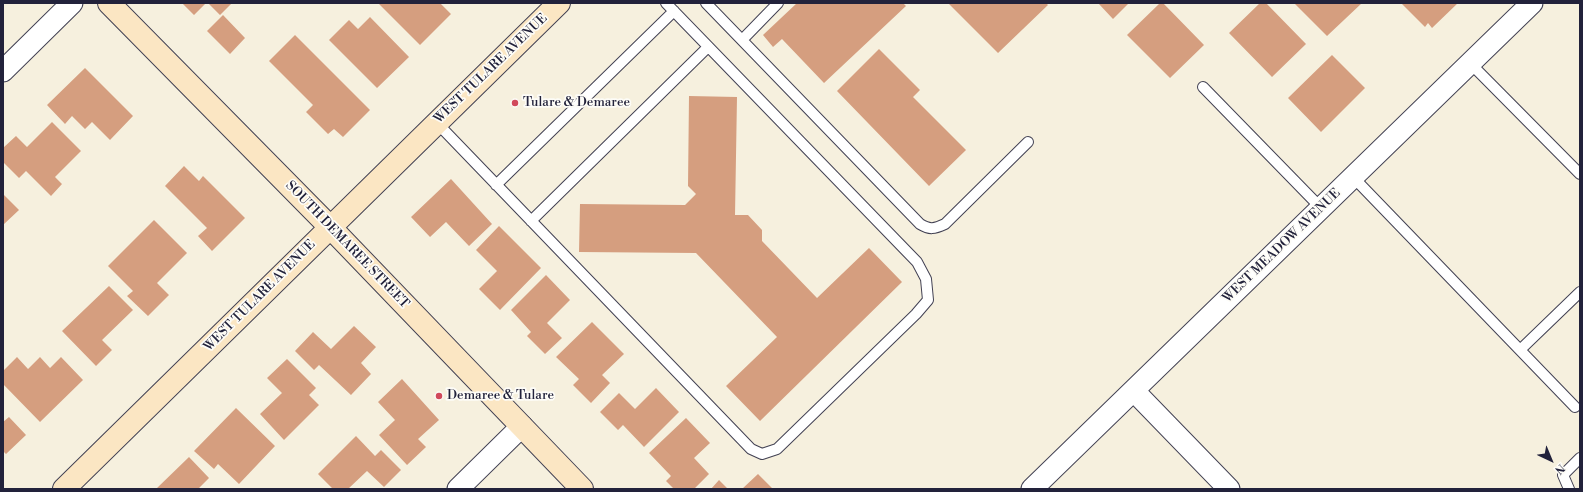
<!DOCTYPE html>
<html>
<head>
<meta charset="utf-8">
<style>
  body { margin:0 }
  #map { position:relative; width:1583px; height:492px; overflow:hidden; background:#f6f0de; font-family:"Libre Bodoni",serif }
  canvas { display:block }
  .frame { position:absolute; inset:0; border:4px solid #22223b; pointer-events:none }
  .north { position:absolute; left:1531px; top:440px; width:40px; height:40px; -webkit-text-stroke:3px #fdfcf7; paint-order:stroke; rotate:136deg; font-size:11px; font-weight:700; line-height:16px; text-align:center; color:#22223b }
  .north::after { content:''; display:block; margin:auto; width:14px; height:18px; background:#22223b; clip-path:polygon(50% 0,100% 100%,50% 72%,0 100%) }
</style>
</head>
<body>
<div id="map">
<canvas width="1583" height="492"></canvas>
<div class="frame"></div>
<div class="north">N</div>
</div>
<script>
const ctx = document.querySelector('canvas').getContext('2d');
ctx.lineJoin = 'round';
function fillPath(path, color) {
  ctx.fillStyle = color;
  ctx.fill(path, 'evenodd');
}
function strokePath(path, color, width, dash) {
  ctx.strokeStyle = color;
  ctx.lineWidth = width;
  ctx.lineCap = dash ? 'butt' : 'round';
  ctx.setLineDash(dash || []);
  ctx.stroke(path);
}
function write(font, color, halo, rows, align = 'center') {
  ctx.font = font + ' "Libre Bodoni",serif';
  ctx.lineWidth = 3.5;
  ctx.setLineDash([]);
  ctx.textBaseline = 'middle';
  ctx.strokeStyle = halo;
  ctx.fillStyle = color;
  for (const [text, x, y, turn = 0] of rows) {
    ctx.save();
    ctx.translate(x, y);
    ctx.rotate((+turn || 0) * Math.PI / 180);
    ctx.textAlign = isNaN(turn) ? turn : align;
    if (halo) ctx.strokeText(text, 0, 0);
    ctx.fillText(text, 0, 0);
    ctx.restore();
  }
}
const building = new Path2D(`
  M182 3H206L194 15Z
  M208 3H232L220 15Z
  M378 3H440L451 14 420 45Z
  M797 3H903L906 6 824 83 782 39 773 47 763 35Z
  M948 3H1046L1048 5 998 53Z
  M1098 3H1129L1113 19Z
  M1160 3H1163L1204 45 1170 78 1127 35Z
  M1260 3H1266L1306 44 1272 77 1229 33Z
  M1294 3H1362L1327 36Z
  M1401 3H1458L1432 28 1428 23 1425 27Z
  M223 15 245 38 230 54 207 31Z
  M370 17 409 57 377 88 329 40 349 20 358 29Z
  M295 35 370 110 343 137 334 129 328 134 306 112 313 105 269 61Z
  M879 49 920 90 913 97 966 150 929 186 837 91Z
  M1332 55 1365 88 1321 132 1288 98Z
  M85 68 133 116 110 140 92 122 85 129 72 116 65 124 47 105Z
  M689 96 737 97 735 215H748L762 230V241L817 298 869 248 902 282 760 421 726 386 777 337 696 253 579 252 580 204 685 205 696 194 688 186Z
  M52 122 81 151 55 177 62 184 51 196 26 171 19 178 3 162V148L16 136 27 147Z
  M184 166 199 181 203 176 245 218 212 251 198 236 207 228 165 186Z
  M451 179 492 224 469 246 446 222 430 237 411 217Z
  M3 194 19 210 3 225Z
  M154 220 187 253 157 283 169 295 148 316 127 296 133 291 108 266Z
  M499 226 541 268 500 310 479 289 497 271 476 250Z
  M546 275 570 300 547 323 562 338 545 354 527 336 531 332 511 310Z
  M109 286 133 310 102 340 112 350 96 366 62 331Z
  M592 322 624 354 602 375 610 383 591 403 573 385 579 379 556 357Z
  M354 326 376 347 361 363 371 374 351 395 319 365 314 370 295 351 313 332 331 349Z
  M17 357 28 369 40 357 50 368 61 357 83 380 40 422 3 384V371Z
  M287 359 316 388 309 395 319 405 284 440 260 414 282 393 267 378Z
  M402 379 439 420 418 439 426 447 407 465 379 435 395 420 378 402Z
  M656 388 679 412 644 447 623 425 618 430 600 412 619 393 635 409Z
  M236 408 275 446 239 484 218 464 214 469 194 451Z
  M9 417 26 435 6 454 3 451V422Z
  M686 418 710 443 694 458 709 474 694 489H674L666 481 671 476 649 453Z
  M356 436 375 456 381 450 401 470 384 487 367 471 348 489H333L318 474Z
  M189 457 209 478 198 489H156Z
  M758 474 773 489H742Z
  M719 480 728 489H711Z`);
const lane = new Path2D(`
  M706 3 920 224C930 230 934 229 945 224L1028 142
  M742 40 778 3
  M1470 63 1580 174
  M1203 87 1321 208
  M437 123 751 449 762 454 777 449 916 314 928 300 926 279 917 262 666 3
  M1353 177 1575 407
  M496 185 674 11
  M531 221 708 47
  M1521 349 1580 292
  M1569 489 1563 475 1580 458`);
const street = new Path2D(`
  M3 71 72 3
  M1134 391 1229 489
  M458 489 522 426
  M1032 489 1532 3`);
const secondary = new Path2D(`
  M109 3 330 227 582 489
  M64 489 559 3`);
const markers = [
  [515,103,4,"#d1495b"],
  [439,396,4,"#d1495b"]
];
const streetNames = [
  ["WEST TULARE AVENUE",491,69,-44],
  ["SOUTH DEMAREE STREET",347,245,46],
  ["WEST MEADOW AVENUE",1282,246,-44],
  ["WEST TULARE AVENUE",260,296,-45]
];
const poiNames = [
  ["Tulare & Demaree",523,103],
  ["Demaree & Tulare",447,396]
];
fillPath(building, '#d59e7f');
strokePath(lane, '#424153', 12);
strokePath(street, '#424153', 23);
strokePath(secondary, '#424153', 24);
strokePath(lane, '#fff', 10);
strokePath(street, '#fff', 21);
strokePath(secondary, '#fbe6c3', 22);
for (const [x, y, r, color] of markers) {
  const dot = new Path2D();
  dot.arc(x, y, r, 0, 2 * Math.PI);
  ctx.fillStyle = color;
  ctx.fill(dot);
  strokePath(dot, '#fdfcf7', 1.5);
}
write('13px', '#22223b', '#fdfcf7', streetNames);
write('13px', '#22223b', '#fdfcf7', poiNames, 'left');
</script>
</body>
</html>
